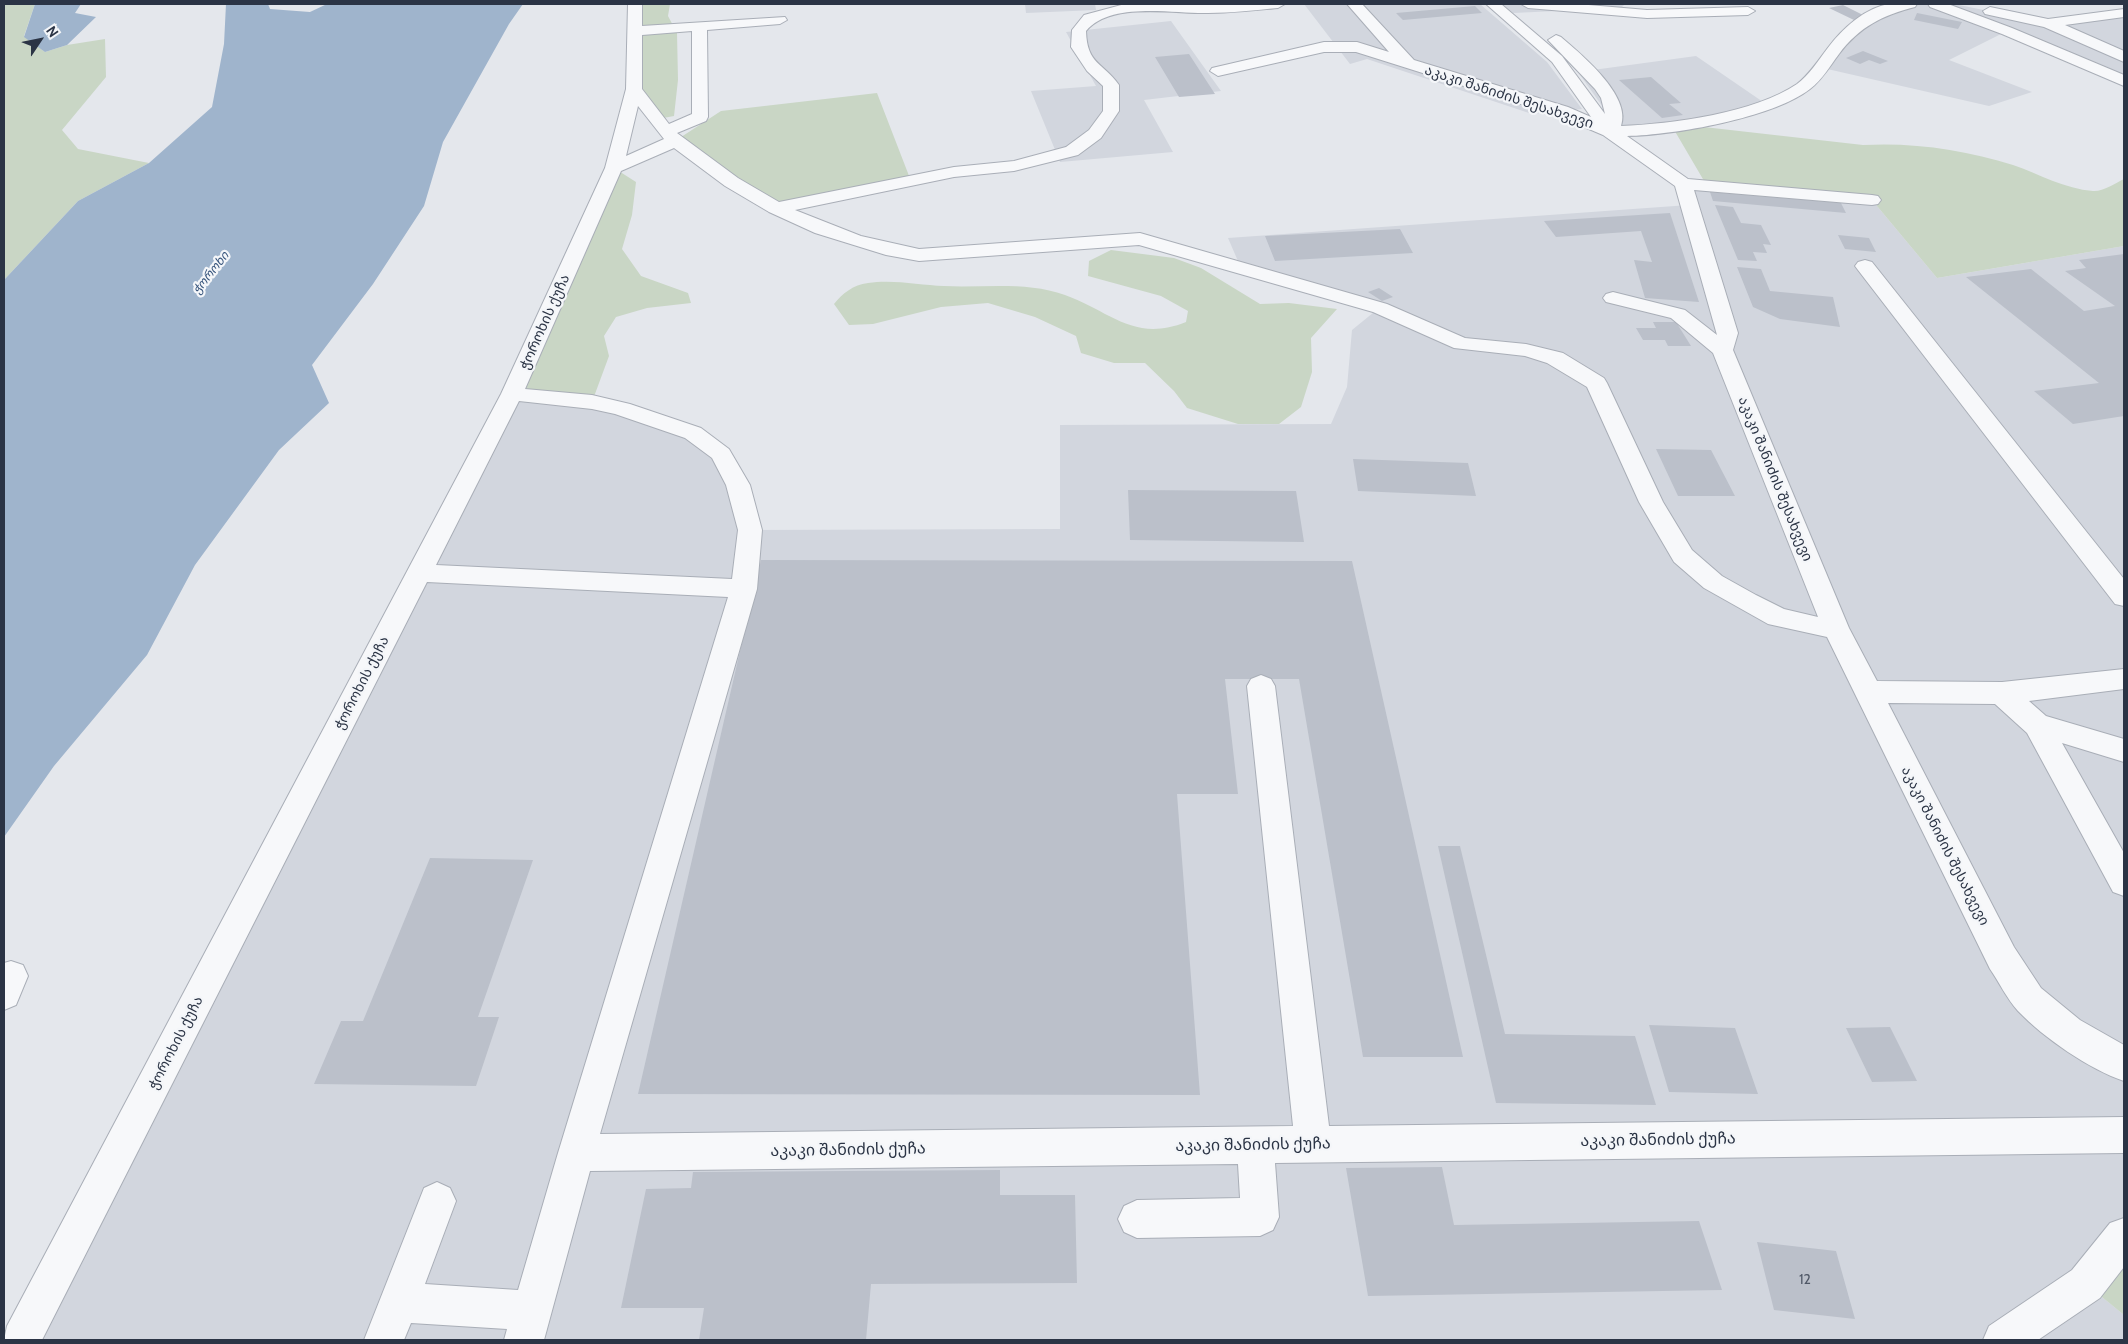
<!DOCTYPE html>
<html>
<head>
<meta charset="utf-8">
<style>
  body { margin:0 }
  #map { position:relative; width:2128px; height:1344px; overflow:hidden; background:#e4e7ec; font-family:Cabin,sans-serif }
  canvas { display:block }
  .frame { position:absolute; inset:0; border:5px solid #2b3445; pointer-events:none }
  .north { position:absolute; left:15px; top:15px; width:50px; height:50px; -webkit-text-stroke:4px #f4f6f9; paint-order:stroke; rotate:56deg; font-size:14px; font-weight:700; line-height:20px; text-align:center; color:#2b3445 }
  .north::after { content:''; display:block; margin:auto; width:18px; height:22px; background:#2b3445; clip-path:polygon(50% 0,100% 100%,50% 72%,0 100%) }
</style>
</head>
<body>
<div id="map">
<canvas width="2128" height="1344"></canvas>
<div class="frame"></div>
<div class="north">N</div>
</div>
<script>
const ctx = document.querySelector('canvas').getContext('2d');
ctx.lineJoin = 'round';
function fillPath(path, color) {
  ctx.fillStyle = color;
  ctx.fill(path, 'evenodd');
}
function strokePath(path, color, width, dash) {
  ctx.strokeStyle = color;
  ctx.lineWidth = width;
  ctx.lineCap = dash ? 'butt' : 'round';
  ctx.setLineDash(dash || []);
  ctx.stroke(path);
}
function write(font, color, halo, rows, align = 'center') {
  ctx.font = font + ' Cabin,"Noto Sans Georgian",sans-serif';
  ctx.lineWidth = 4.5;
  ctx.setLineDash([]);
  ctx.textBaseline = 'middle';
  ctx.strokeStyle = halo;
  ctx.fillStyle = color;
  for (const [text, x, y, turn = 0] of rows) {
    ctx.save();
    ctx.translate(x, y);
    ctx.rotate((+turn || 0) * Math.PI / 180);
    ctx.textAlign = isNaN(turn) ? turn : align;
    if (halo) ctx.strokeText(text, 0, 0);
    ctx.fillText(text, 0, 0);
    ctx.restore();
  }
}
const built = new Path2D(`
  M1025 4H1095L1096 10 1026 13Z
  M1304 4H1480L1547 62 1582 109 1532 114 1367 59 1350 64Z
  M1502 4H1625L1621 8 1513 13Z
  M1910 4H1954L2048 23 2124 13V81L2007 31 1949 60 2032 92 1989 106 1823 68 1841 41 1900 5Z
  M1171 21 1221 91 1144 100 1173 152 1060 162 1031 91 1096 86 1066 32Z
  M1696 56 1766 104 1686 125 1609 131 1605 110 1578 72Z
  M1683 184 1872 200 1937 278 2124 246V1237L2086 1284 2124 1315V1340H21L512 394 622 409 721 454 750 530 1060 529V425L1331 424 1347 387 1352 330 1379 308 1241 268 1228 238 1689 205Z`);
const green = new Path2D(`
  M4 4H35L24 36 45 52 67 45 105 39 106 77 62 130 78 149 149 163 78 201 4 280Z
  M635 4H670L668 16 677 33 678 80 674 116 658 119 634 89Z
  M877 93 911 181 776 208 675 141 721 111Z
  M1686 125 1863 145C1913 142 1966 150 2013 165 2039 174 2065 189 2093 191 2102 192 2116 183 2124 179V246L1937 278 1872 200 1707 186 1673 128Z
  M614 168 636 182 632 215 622 249 641 276 688 293 691 303 647 308 616 317 604 336 609 356 592 402 512 394Z
  M1111 250 1174 258 1201 268 1260 304 1289 303 1337 309 1311 338 1312 372 1301 407 1279 424H1238L1187 408 1174 391 1145 363H1114L1081 353 1076 336 1035 317 988 303 941 307 873 324 849 325 834 304C843 293 853 285 868 283 892 279 920 285 944 286 984 288 1027 281 1065 295 1110 311 1134 343 1186 322L1188 311 1161 296 1088 276 1089 261Z
  M2124 1237V1315L2086 1284Z`);
const water = new Path2D(`
  M35 4H81L75 13 96 17 67 45 45 52 24 37Z
  M226 4H268L270 9 310 12 327 4H523L509 24 443 142 424 206 373 284 312 365 329 403 279 450 195 565 147 655 54 766 4 837V280L78 201 149 163 212 107 224 44Z`);
const building = new Path2D(`
  M1843 5 1867 17 1854 20 1829 8Z
  M1475 6 1482 13 1403 20 1396 13Z
  M1917 13 1962 22 1958 29 1914 20Z
  M1863 51 1888 61 1880 64 1869 60 1860 64 1846 58Z
  M1189 54 1215 94 1179 97 1155 57Z
  M1651 77 1681 103 1669 104 1683 115 1662 118 1619 80Z
  M1710 192 1841 203 1846 213 1713 201Z
  M1715 205 1733 207 1741 223 1761 225 1771 245 1763 244 1767 253 1753 252 1757 261 1738 260Z
  M1670 213 1699 302 1645 298 1634 260 1652 262 1641 231 1556 237 1544 221Z
  M1400 229 1413 253 1275 261 1265 236Z
  M1838 235 1869 238 1876 252 1845 249Z
  M2124 254V416L2073 424 2034 391 2099 383 1966 277 2031 269 2084 311 2115 306 2065 271 2086 268 2079 260Z
  M1737 267 1761 269 1770 291 1833 297 1840 327 1780 319 1753 307Z
  M1379 288 1393 297 1382 301 1368 292Z
  M1653 322H1676L1691 346H1668L1665 340H1643L1636 328H1656Z
  M1656 449 1711 450 1735 496H1678Z
  M1353 459 1468 463 1476 496 1358 491Z
  M1128 490 1296 491 1304 542 1130 540Z
  M761 560 1352 561 1463 1057H1363L1299 679H1225L1238 794H1177L1200 1095 638 1094Z
  M1438 846H1460L1505 1034 1635 1036 1656 1105 1496 1103Z
  M430 858 533 860 478 1017H499L476 1086 314 1084 341 1021H363Z
  M1649 1025 1735 1028 1758 1094 1669 1092Z
  M1890 1027 1917 1081 1872 1082 1846 1028Z
  M1442 1167 1454 1225 1699 1221 1722 1290 1368 1296 1346 1168Z
  M1000 1170V1195H1075L1077 1283 871 1284 866 1340H699L704 1308H621L646 1189 691 1188 693 1172Z
  M1757 1242 1836 1251 1855 1319 1774 1310Z`);
const minor = new Path2D(`
  M628 4H642V26L785 17 787 20 780 24 707 30 708 117 706 121 677 133 738 178 779 202 954 167 1014 161 1066 147 1089 130 1103 111V86L1087 71 1071 47 1072 30 1084 15 1125 4H1285L1278 8C1255 10 1232 13 1208 13 1174 14 1111 1 1086 31 1087 65 1103 62 1119 85V111L1101 138 1078 155 1014 171 954 177 795 210 861 236 919 249 1140 233 1387 304 1465 338 1526 344 1563 353 1604 378 1607 383 1663 502 1692 550 1722 576 1756 595 1784 609 1818 617 1713 353 1671 318 1606 302 1603 298 1606 294 1613 292 1685 310 1717 335 1675 186 1603 135 1556 115 1356 52H1324L1218 76 1210 71 1212 68 1324 42H1357L1389 52 1347 4H1362L1414 60 1568 107 1591 117 1552 62 1486 4H1501L1562 56 1605 114 1601 98 1595 89 1548 40 1556 35 1561 37C1581 54 1632 96 1621 126 1672 124 1754 113 1797 84 1809 75 1818 61 1827 49 1841 30 1865 7 1890 4 1899 3 1908 4 1917 4L1915 7C1883 15 1859 27 1839 54 1830 66 1822 80 1810 89 1773 118 1674 135 1627 136L1688 179 1872 195 1878 196 1881 200 1878 204 1872 205 1694 190 1738 333 1733 350 1849 628 1877 681 2002 682 2124 669V689L2029 701 2046 716 2124 739V762L2062 743 2124 853V896L2113 892 2027 733 1995 704 1888 703 2014 947 2041 988 2080 1020 2124 1045V1081C2089 1069 2044 1038 2018 1011 2007 999 1999 982 1990 969L1827 637 1768 624 1704 588 1674 562 1639 502 1587 387 1547 363 1525 356 1454 348 1373 312 1139 245 919 261 886 255 815 233 769 212 725 186 674 148 621 171 525 389 592 395 630 404 701 428 729 449 750 485 762 530 757 589 600 1134 1293 1126 1247 686 1251 679 1261 675 1271 679 1275 686 1329 1126 2124 1117V1153L1275 1163 1279 1217 1273 1230 1260 1236 1137 1238 1124 1232 1118 1219 1124 1206 1137 1200 1240 1198 1238 1164 590 1171 544 1340H504L507 1329 411 1323 404 1340H364L424 1188 437 1182 450 1188 456 1201 425 1284 518 1290 558 1153 728 597 427 582 42 1340H4L7 1326 501 394 605 168 626 89ZM692 31V114L669 124 642 89V35ZM638 106 664 139 626 156ZM519 401 592 409 615 414 685 438 712 458 726 485 738 530 732 579 436 565Z
  M1521 4H1577L1647 10 1748 7 1755 11 1748 15 1647 18 1528 8Z
  M1928 4H1948L2012 28 2124 75V86L2002 34 1930 7Z
  M1990 7 2048 19 2124 9V17L2065 25 2124 51V62L2044 27 1985 14 1983 11Z
  M1865 260 1872 262 2124 579V606L2115 604 1858 270 1855 266 1858 262Z
  M11 961 23 965 28 976 16 1005 4 1010V963Z
  M2124 1218V1267L2100 1298 2038 1340H1983L1989 1326 2072 1270 2110 1223Z`);
const farWaternames = [
  ["ჭოროხი",211,273,-52]
];
const streetNames = [
  ["აკაკი შანიძის შესახვევი",1509,97,18],
  ["ჭოროხის ქუჩა",545,322,-66],
  ["აკაკი შანიძის შესახვევი",1775,479,68],
  ["ჭოროხის ქუჩა",362,683,-63],
  ["აკაკი შანიძის შესახვევი",1945,846,63],
  ["ჭოროხის ქუჩა",176,1043,-63]
];
const nearNumbernames = [
  ["12",1805,1280]
];
const nearStreetnames = [
  ["აკაკი შანიძის ქუჩა",1658,1140,-1],
  ["აკაკი შანიძის ქუჩა",1253,1145,-1],
  ["აკაკი შანიძის ქუჩა",848,1150,-1]
];
fillPath(built, '#d2d6de');
fillPath(green, '#c9d6c5');
fillPath(water, '#9fb4cc');
fillPath(building, '#bbc0ca');
strokePath(minor, '#a9aeb7', 2);
fillPath(minor, '#f7f8fa');
write('italic 12px', '#34527a', '#f4f6f9', farWaternames);
write('14px', '#2b3445', '#f4f6f9', streetNames);
write('14px', '#4f5766', null, nearNumbernames);
write('16px', '#2b3445', '#f4f6f9', nearStreetnames);
</script>
</body>
</html>
